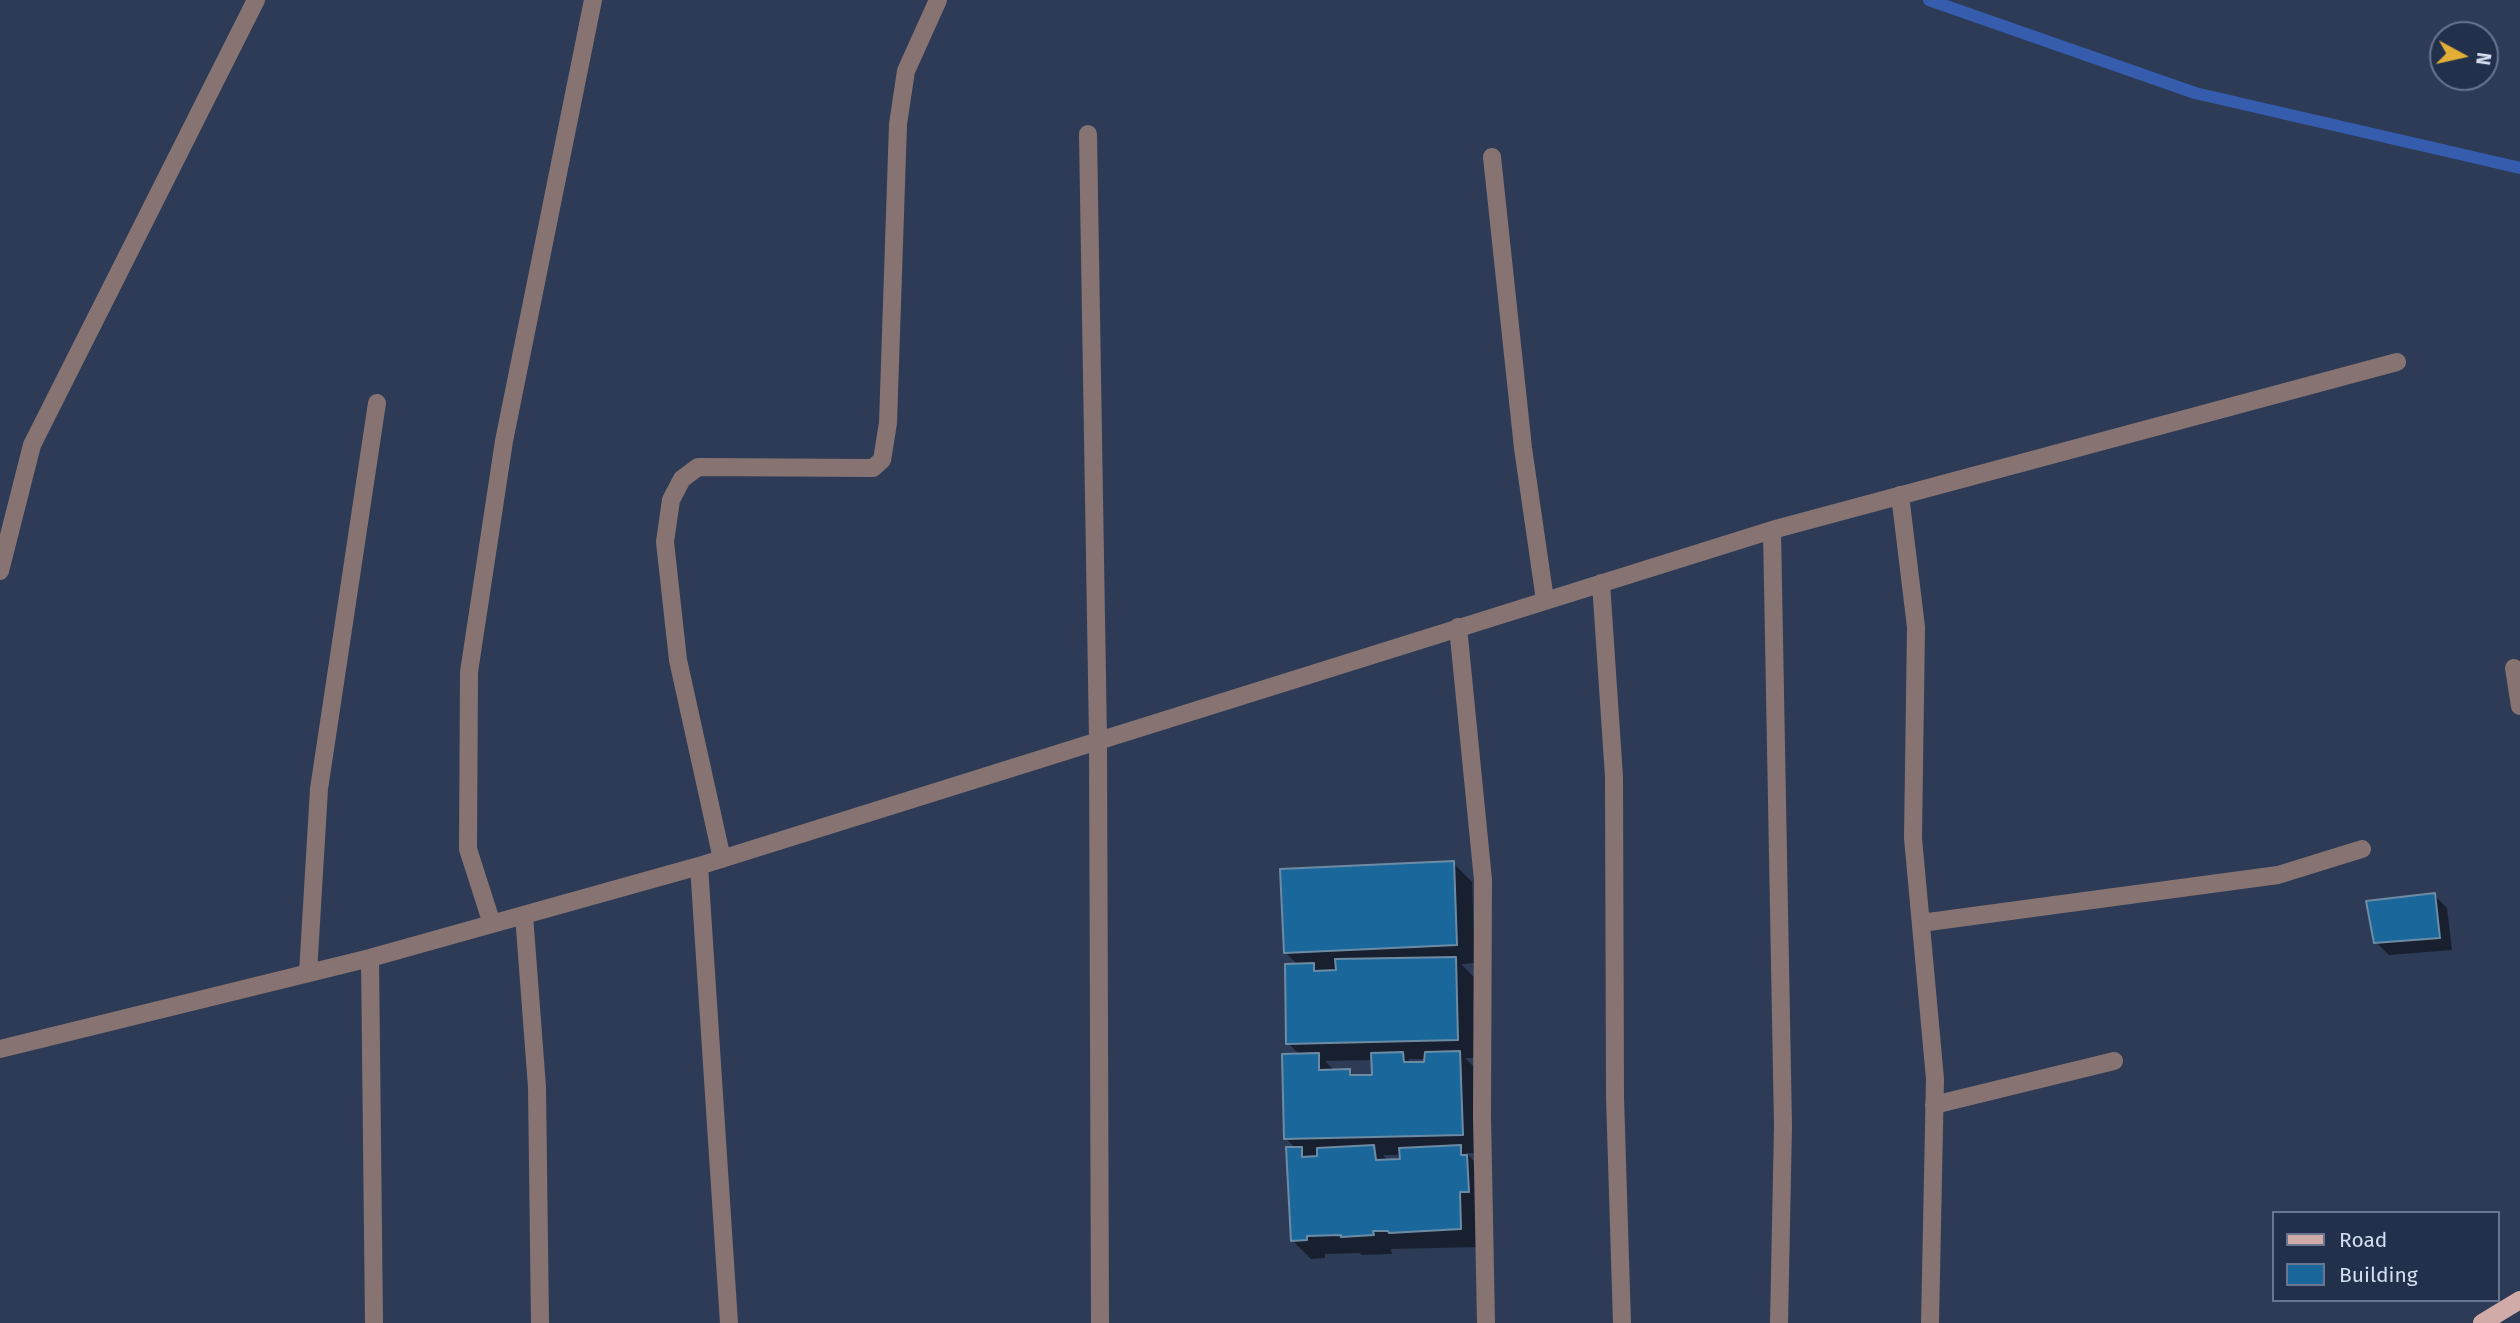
<!DOCTYPE html>
<html>
<head>
<meta charset="utf-8">
<style>
  body { margin:0 }
  #map { position:relative; width:2520px; height:1323px; overflow:hidden; background:#2d3b57; font-family:"Fira Sans",sans-serif }
  canvas { display:block }
  .legend { position:absolute; left:2272px; top:1211px; width:228px; height:91px; box-sizing:border-box; background:#23304c; border:2px solid #6a768e; margin:0; padding:9px 12px; list-style:none; font-size:21px; color:#d4def0 }
  .legend li { display:flex; align-items:center; gap:14px; height:35px }
  .legend b { width:35px; border:2px solid #6a768e }
  .north { position:absolute; left:2429px; top:21px; width:70px; height:70px; box-sizing:border-box; background:#23304c; border:2px solid #6a768e; border-radius:50%; rotate:98deg; font-size:19px; font-weight:700; line-height:28px; text-align:center; color:#d4def0 }
  .north::after { content:''; display:block; margin:auto; width:24px; height:32px; background:#e3ae35; clip-path:polygon(50% 0,100% 100%,50% 72%,0 100%) }
</style>
</head>
<body>
<div id="map">
<canvas width="2520" height="1323"></canvas>
<ul class="legend">
<li><b style="height:9px;background:#d1aba7"></b>Road</li>
<li><b style="height:19px;background:#19679b"></b>Building</li>
</ul>
<div class="north">N</div>
</div>
<script>
const ctx = document.querySelector('canvas').getContext('2d');
ctx.lineJoin = 'round';
function fillPath(path, color) {
  ctx.fillStyle = color;
  ctx.fill(path, 'evenodd');
}
function strokePath(path, color, width, dash) {
  ctx.strokeStyle = color;
  ctx.lineWidth = width;
  ctx.lineCap = dash ? 'butt' : 'round';
  ctx.setLineDash(dash || []);
  ctx.stroke(path);
}
const shadow = new Path2D(`
  M1453 863 1472 882 1475 963 1461 964 1475 978 1476 1058H1465L1479 1072 1481 1153H1466L1479 1166V1247L1391 1249 1392 1254 1362 1255 1359 1253 1325 1254V1258L1311 1259 1292 1240 1296 1149 1286 1138 1300 1055 1288 1043 1298 965 1286 953ZM1408 1059H1426V1063L1412 1064ZM1373 1060V1076L1356 1077 1349 1071H1335L1325 1061ZM1383 1155H1401V1160L1388 1161Z
  M2434 895 2447 908 2452 950 2389 955 2376 942Z`);
const stream = new Path2D(`
  M1929 0 2195 93 2520 168`);
const building = new Path2D(`
  M1454 861 1457 945 1284 953 1280 869Z
  M2435 893 2440 938 2374 943 2366 901Z
  M1456 957 1458 1040 1286 1044 1285 964 1314 963V971L1336 970 1335 959Z
  M1460 1051 1463 1135 1284 1139 1282 1054 1319 1053V1070L1350 1069V1075H1372L1371 1053 1403 1052 1404 1062H1424L1425 1052Z
  M1374 1145 1376 1160 1400 1159 1399 1148 1461 1145V1155H1467L1469 1192H1460L1461 1229 1389 1233 1388 1231H1373L1374 1235 1341 1237V1235L1307 1236V1240L1291 1241 1286 1147H1302V1157L1317 1156V1148Z`);
const minor = new Path2D(`
  M1088 134 1098 739 1100 1323
  M1492 157 1523 448 1545 600
  M1900 495 1916 627 1913 838 1935 1079 1930 1323
  M1772 530 1783 1126 1779 1323
  M0 571 32 445 256 0
  M1601 583 1614 777 1615 1097 1622 1323
  M1458 627 1483 880 1482 1116 1486 1323
  M2514 668 2520 706
  M722 859 678 660 665 542 671 500 682 479 698 467 873 468 882 460 888 423 898 124 906 71 938 0
  M699 866 729 1323
  M524 915 537 1087 540 1323
  M1921 923 2278 875 2362 849
  M492 924 468 849 469 672 504 441 593 0
  M370 958 374 1323
  M308 973 319 789 377 403
  M0 1049 370 958 699 866 1772 530 2397 362
  M1934 1105 2114 1061`);
const major = new Path2D(`
  M2482 1323 2520 1300`);
fillPath(shadow, '#0007');
strokePath(stream, '#365cad', 12);
fillPath(building, '#19679b');
strokePath(building, '#6c8ca6', 2);
strokePath(minor, '#877472', 18);
strokePath(major, '#d1aba7', 18);
</script>
</body>
</html>
